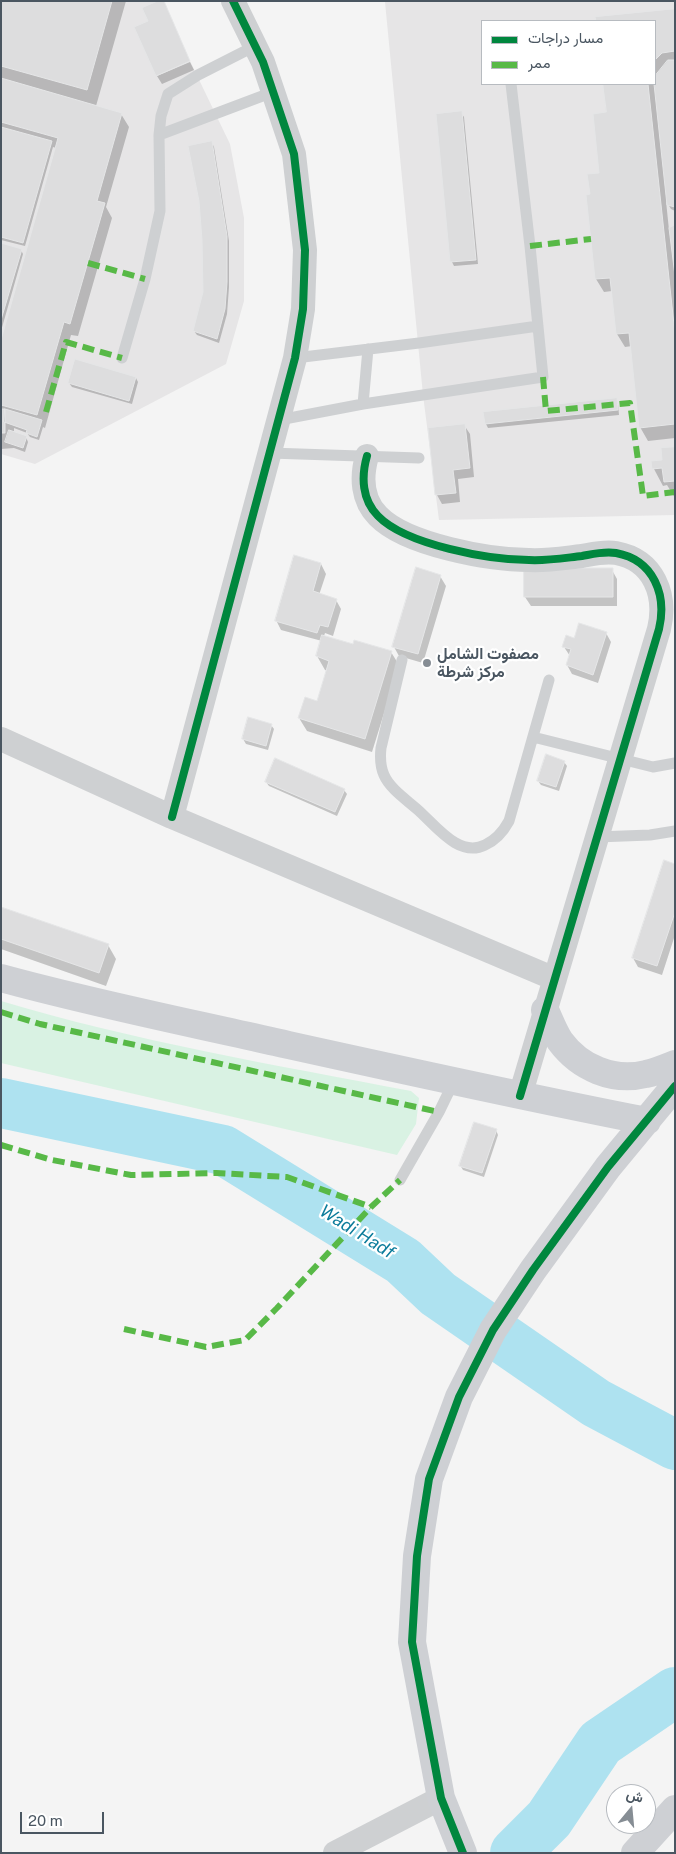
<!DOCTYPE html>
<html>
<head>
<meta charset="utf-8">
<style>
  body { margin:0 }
  #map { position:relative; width:676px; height:1854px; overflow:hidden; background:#f4f4f4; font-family:"Public Sans",Vazirmatn,sans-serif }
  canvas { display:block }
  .frame { position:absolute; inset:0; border:2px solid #4a5661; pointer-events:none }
  .legend { position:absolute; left:481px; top:20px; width:175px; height:65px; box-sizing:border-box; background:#fff; border:1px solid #b7bbc0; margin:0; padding:6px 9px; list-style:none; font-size:15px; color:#4a5661 }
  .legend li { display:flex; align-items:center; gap:10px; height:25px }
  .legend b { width:25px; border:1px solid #b7bbc0 }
  .north { position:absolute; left:606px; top:1784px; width:50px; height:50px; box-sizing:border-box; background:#fff; border:1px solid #b7bbc0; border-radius:50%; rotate:17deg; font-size:14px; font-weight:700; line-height:20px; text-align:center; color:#4a5661 }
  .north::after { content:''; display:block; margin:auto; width:18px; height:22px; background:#868d94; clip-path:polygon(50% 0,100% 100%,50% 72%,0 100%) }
  .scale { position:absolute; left:20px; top:1812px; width:84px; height:22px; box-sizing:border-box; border:2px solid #4a5661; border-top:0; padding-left:6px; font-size:15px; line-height:18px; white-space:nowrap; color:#4a5661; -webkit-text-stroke:4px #fff; paint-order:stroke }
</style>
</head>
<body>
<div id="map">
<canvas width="676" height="1854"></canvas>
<div class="frame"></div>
<ul class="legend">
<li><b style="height:6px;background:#00873e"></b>مسار دراجات</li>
<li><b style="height:6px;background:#58b947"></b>ممر</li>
</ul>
<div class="north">ش</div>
<div class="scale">20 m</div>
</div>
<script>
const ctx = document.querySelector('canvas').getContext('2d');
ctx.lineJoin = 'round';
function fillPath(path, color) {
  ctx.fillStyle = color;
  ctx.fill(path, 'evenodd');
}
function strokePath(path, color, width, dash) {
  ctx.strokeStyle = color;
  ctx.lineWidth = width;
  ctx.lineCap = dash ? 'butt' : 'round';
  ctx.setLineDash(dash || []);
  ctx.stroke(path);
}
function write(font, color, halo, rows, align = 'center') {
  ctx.font = font + ' "Public Sans",Vazirmatn,sans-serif';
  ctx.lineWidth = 4.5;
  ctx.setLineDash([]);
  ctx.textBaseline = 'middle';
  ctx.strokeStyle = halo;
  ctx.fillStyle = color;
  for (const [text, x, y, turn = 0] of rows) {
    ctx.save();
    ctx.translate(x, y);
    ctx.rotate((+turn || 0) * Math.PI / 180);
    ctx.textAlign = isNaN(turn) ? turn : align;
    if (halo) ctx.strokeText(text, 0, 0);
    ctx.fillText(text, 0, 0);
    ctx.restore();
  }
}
const education = new Path2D(`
  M1 1H164L190 61 230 144 244 218V301L226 364 35 464 1 454Z
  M389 1H675V515L439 520 423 395 385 2ZM482 21H655V84H482Z`);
const green = new Path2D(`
  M1 1001C134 1041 275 1065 411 1091L419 1098 416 1124 397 1155 1 1063Z`);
const shadow = new Path2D(`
  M1 1H126L96 106 121 114 129 127 106 207 112 218 78 336 71 335 45 428 43 427 39 440 30 437 27 433 14 428V433L26 437 28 442 25 452 14 448 1 449V344L56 148 53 147 25 246 1 240Z
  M675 10V211L671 209 666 201 669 230 675 226V438L648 441 640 427 632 346 625 347 617 334 612 291 604 292 596 279 587 196 591 195 600 174 607 113 604 84H655V21H597V18Z
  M190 62 194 70 162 84 157 76Z
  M461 113 464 117 478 264 454 266 452 262Z
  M212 143 214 147 229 241V287L227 314 219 343 197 335 194 331 204 292Z
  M1 244 21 250 23 254 1 331Z
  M136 378 138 382 132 404 72 387 69 383Z
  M616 399 618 404 619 415 488 428 486 424Z
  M464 425 470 434 474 477 458 479 460 502 442 504 437 495Z
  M675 448V498L667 485 663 486 654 469Z
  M295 557 321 564 326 574 319 595 336 600 341 609 333 636 325 633 324 636 354 646 391 652 399 665 372 752 307 731 299 718 318 702 328 671 325 670 317 656 322 641 281 630 276 620Z
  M612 570 617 579V606H531L525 597Z
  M440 576 446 586 423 663 399 656 394 647Z
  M606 633 611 642 598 683 572 674 567 665 570 656 564 647 575 639Z
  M271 725 274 729 268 750 246 744 243 739Z
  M564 762 567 766 559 791 541 785 538 781Z
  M266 782 344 790 347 794 337 816 269 786Z
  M675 865V935L662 975 638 967 633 958Z
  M1 908 108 945 116 959 106 986 1 949Z
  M496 1130 498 1135 484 1177 463 1170 460 1165Z`);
const river = new Path2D(`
  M1 1103 223 1150 403 1261 438 1294 596 1403 675 1445
  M515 1853 549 1819 600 1743 675 1692`);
const building = new Path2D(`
  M1 1H112L87 90 1 66Z
  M158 1H164L190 61 156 76 134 27 148 21 142 8Z
  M675 9V51L662 53 655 60V21H596L595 17Z
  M668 60H675V207L667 205 654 84 655 76Z
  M1 78 122 113 97 201 105 203 70 324 64 322 37 415 1 405V340L58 138 1 122Z
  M603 84H648L675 334V424L639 428 629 333 616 334 610 278 595 279 586 195 590 194 587 174 599 173 593 114 606 112Z
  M462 111 476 260 450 262 436 114Z
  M1 127 52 141 23 243 1 237Z
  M212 141 227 236V282L225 309 217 339 193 331 203 292 202 240 199 201 188 146Z
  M675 225V276L669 228Z
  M1 243 22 249 1 320Z
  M75 359 136 377 129 401 68 383Z
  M617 398 618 410 485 424 483 412Z
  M1 409H5V433H1Z
  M5 409 42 420 37 437 26 433 27 430 4 422Z
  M465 424 470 468 453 470 456 493 435 495 428 428Z
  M9 430 27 436 23 448 5 442Z
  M675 447V481L664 482 662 468 652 469 651 461 662 460 661 448Z
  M294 555 321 563 313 591 337 599 328 627 320 625 317 633 275 621Z
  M416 567 441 575 418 654 392 647Z
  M524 568H613V597H524Z
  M579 623 607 632 593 675 566 665 571 649 562 647 566 635 574 638Z
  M322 635 353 644 354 640 392 651 365 739 298 718 305 697 317 701 329 661 316 656Z
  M248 717 272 724 266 746 242 739Z
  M546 754 565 761 556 787 537 781Z
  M275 758 345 789 335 812 265 782Z
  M664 860 675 864V912L657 966 632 958Z
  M1 907 109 944 99 973 1 939Z
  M474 1122 497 1129 482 1173 459 1166Z`);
const lane = new Path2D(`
  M255 46 198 75 168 94 161 116 159 135 273 92
  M122 358 145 279 160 211 159 135
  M295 358 419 343 538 326
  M363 404 368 349
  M279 420 363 404 543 377 530 246 511 84
  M270 453 419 458
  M402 660 381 748C380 757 380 766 384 775 390 789 407 800 418 810 436 826 459 858 485 845 496 840 503 832 509 821L549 680
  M533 737 653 767 675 763
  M597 837 650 835 675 831
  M400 1180 439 1112 454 1081`);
const street = new Path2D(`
  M367 456C361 477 362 500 378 516 406 545 490 560 529 560 547 561 564 558 582 556 593 554 604 551 616 553 654 560 667 595 659 629L520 1096
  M1 739 172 817 555 979
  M172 817 295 358 303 309 305 250 294 154 263 62 233 1
  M335 1853 441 1798`);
const secondary = new Path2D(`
  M1 978C88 1002 177 1020 266 1040 393 1068 519 1096 647 1121
  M545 1010C550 1021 554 1032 560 1041 580 1068 613 1082 646 1074 656 1072 665 1068 675 1064
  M463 1853 441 1798 412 1642 417 1556 429 1479 459 1397 493 1330 533 1270 608 1167 675 1086
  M635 1853 675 1809`);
const quiet = new Path2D(`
  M530 246 591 239
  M88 263 145 279
  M543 377 546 411 630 403 643 496 675 492
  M46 412 66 342 122 358
  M1 1012 40 1024 439 1112
  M1 1145 52 1160 131 1175 216 1173 287 1177 371 1207
  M124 1329 206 1347 245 1340 277 1308 371 1207 400 1180`);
const cycleway = new Path2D(`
  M367 456C361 477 362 500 378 516 406 545 490 560 529 560 547 561 564 558 582 556 593 554 604 551 616 553 654 560 667 595 659 629L520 1096
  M172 817 295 358 303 309 305 250 294 154 263 62 233 1
  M463 1853 441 1798 412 1642 417 1556 429 1479 459 1397 493 1330 533 1270 608 1167 675 1086`);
const markers = [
  [427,663,5,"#868d94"]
];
const poiNames = [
  ["مصفوت الشامل",437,654],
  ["مركز شرطة",437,672]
];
const waterNames = [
  ["Wadi Hadf",357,1232,32]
];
fillPath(education, '#e6e5e6');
fillPath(green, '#d9f2e3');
fillPath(shadow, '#0003');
strokePath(river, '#aee2f0', 50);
fillPath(building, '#ddddde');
strokePath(building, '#e5e6e7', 1);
strokePath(lane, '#ced0d2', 11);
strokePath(street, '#ced0d2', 24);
strokePath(secondary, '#ced0d4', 28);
strokePath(quiet, '#58b947', 6, [12, 6]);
strokePath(cycleway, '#00873e', 8);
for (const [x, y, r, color] of markers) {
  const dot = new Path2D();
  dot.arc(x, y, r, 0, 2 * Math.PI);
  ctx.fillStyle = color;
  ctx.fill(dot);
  strokePath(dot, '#fff', 2);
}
write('bold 16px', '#4a5661', '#fff', poiNames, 'left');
write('italic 18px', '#0c7c9b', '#fff', waterNames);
</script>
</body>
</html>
